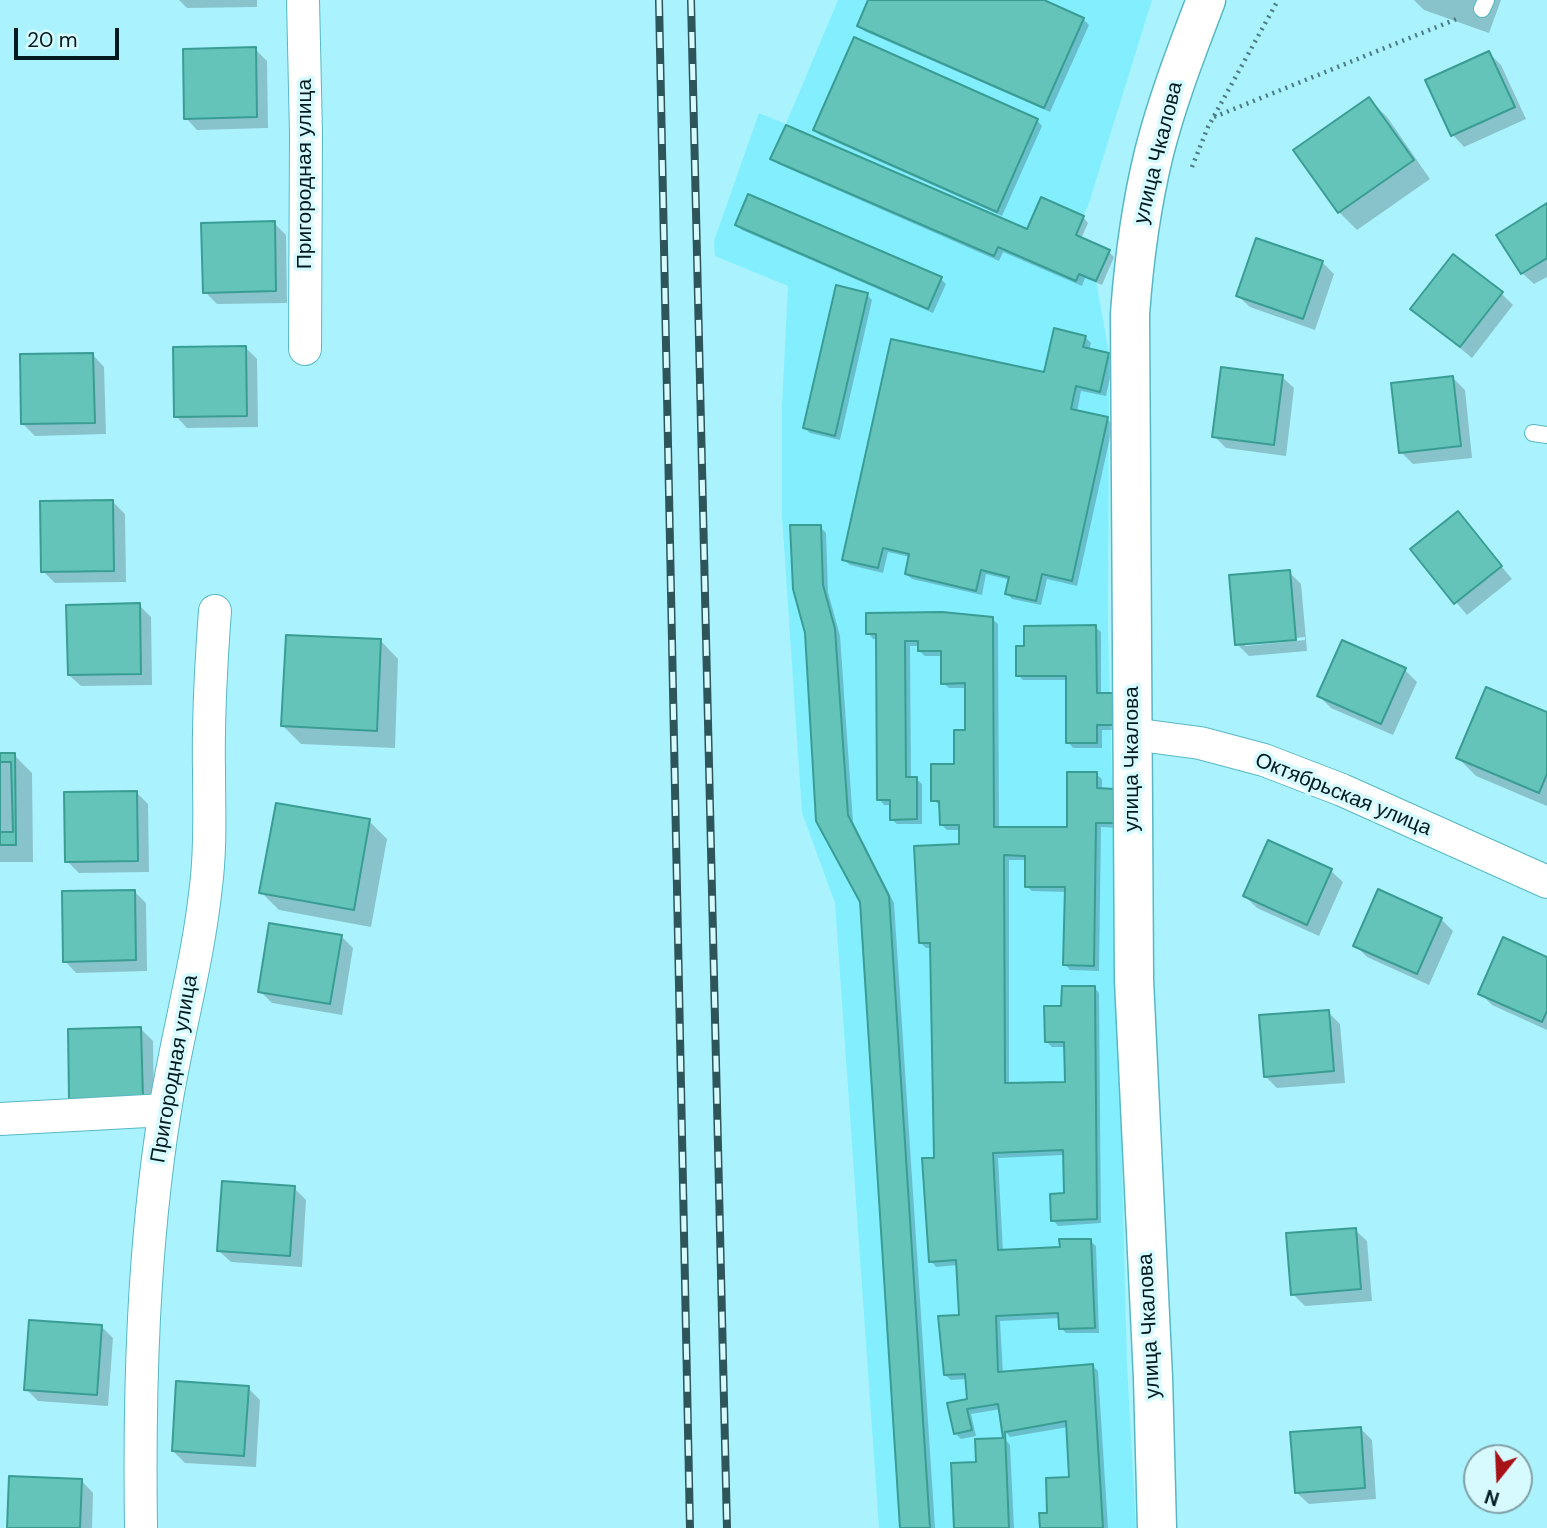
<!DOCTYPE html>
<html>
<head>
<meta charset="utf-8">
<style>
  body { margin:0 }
  #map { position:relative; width:1547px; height:1528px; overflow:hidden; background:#aaf3fe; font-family:"DM Sans",sans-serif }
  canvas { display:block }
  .north { position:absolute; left:1463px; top:1444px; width:70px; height:70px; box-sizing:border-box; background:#d7faff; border:2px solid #81a1a5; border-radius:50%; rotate:198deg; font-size:19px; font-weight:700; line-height:28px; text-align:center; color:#001b1f }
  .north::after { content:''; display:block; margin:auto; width:24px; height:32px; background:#a71217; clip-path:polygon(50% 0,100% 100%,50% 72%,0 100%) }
  .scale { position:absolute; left:14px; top:28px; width:105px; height:32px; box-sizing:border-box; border:4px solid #001b1f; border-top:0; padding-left:9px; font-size:21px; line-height:24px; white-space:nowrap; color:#001b1f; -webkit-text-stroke:5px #d7faff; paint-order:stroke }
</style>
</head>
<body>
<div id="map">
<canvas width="1547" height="1528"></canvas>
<div class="north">N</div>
<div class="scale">20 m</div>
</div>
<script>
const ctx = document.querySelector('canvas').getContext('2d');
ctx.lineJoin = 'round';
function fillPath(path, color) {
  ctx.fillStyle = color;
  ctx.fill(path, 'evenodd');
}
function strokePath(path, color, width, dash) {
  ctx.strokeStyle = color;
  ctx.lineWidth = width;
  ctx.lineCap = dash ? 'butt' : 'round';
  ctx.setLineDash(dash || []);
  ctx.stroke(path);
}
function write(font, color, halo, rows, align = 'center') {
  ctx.font = font + ' "DM Sans",sans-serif';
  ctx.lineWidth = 7;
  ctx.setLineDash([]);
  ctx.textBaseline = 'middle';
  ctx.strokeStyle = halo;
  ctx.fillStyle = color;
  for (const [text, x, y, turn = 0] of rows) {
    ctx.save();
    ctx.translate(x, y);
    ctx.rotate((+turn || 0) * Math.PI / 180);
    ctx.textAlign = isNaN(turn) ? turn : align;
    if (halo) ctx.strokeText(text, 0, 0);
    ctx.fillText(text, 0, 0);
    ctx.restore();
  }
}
const built = new Path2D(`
  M838 0H1152L1089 203 1076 234 1110 250 1096 281 1109 353 1108 625 1127 1365 1136 1528H879L835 903 802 813 782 516V405L788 286 715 256 714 241 759 113 786 124Z`);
const shadow = new Path2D(`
  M179 0H257V7L187 8Z
  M870 0H1040L1083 19 1089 25 1050 112 864 31 859 25Z
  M1414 0H1501L1489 33 1424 10Z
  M255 49 267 61 268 128 197 130 186 118Z
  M1489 53 1501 65 1526 119 1464 147 1453 135Z
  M1369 99 1387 117 1430 179 1357 230 1339 212Z
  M1037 120 1042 126 1002 216 820 135 815 130Z
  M772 159 1027 232 1083 217 1088 223 1081 239 1109 252 1114 257 1102 285 1085 278 1082 286 1003 252 999 261 778 164Z
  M1547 205V277L1534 284 1522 273Z
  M274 223 286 235 287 303 217 304 205 292Z
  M737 224 941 279 946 284 933 313 742 230Z
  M1322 262 1334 274 1315 330 1250 307 1238 296Z
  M1502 294 1513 305 1472 358 1413 309Z
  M867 295 872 300 840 440 810 433 805 428Z
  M1085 337 1091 343 1089 350 1108 354 1114 360 1106 396 1081 391 1077 412 1107 419 1113 424 1077 586 1047 579 1041 605 1012 599 1007 593 1010 580 986 574 982 595 912 579 906 574 910 557 888 552 883 573 850 565 844 560Z
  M245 347 257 359 258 427 187 428 176 416Z
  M93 355 104 367 106 434 35 436 23 424Z
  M1282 377 1294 388 1286 456 1226 448 1214 436Z
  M1453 378 1465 390 1472 458 1413 464 1401 452Z
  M113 502 125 514 126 582 55 583 43 571Z
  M1458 514 1512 579 1467 615 1412 550Z
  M820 527 826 533 828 592 840 636 853 822 894 903 935 1528H901L862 902 818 820Z
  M1289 572 1301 584 1307 651 1249 656 1237 644ZM1305 637V640L1245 646V643Z
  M139 605 151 617 152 685 81 686 69 675Z
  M992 619 998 624 999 828 1068 829 1096 774 1102 779V790L1120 828 1101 827 1099 971 1070 970 1065 964 1066 892 1032 891 1026 886 1027 860H1009V1085L1067 1083 1066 1047H1052L1046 1041 1063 1007 1094 987 1099 993 1101 1223 1058 1226 1053 1220 1066 1194 1065 1155 998 1158 1003 1252 1062 1249 1090 1241 1096 1246 1099 1333H1066L1061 1328 1060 1318 1000 1321 1003 1374 1093 1366 1098 1371 1108 1528H1042L1071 1478 1068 1427 1010 1437 1005 1431 1001 1409 971 1414 976 1436 961 1439 955 1433 969 1400 967 1379 951 1380 945 1375 961 1317 958 1265 936 1267 931 1261 936 1159 932 948H926L921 943 961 846V830H947L941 824V806L933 800 956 766 967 732 966 688H949L943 683V656H925L919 651V646H910L911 779H916L922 784V824H897L891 819V805H884L879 799 878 639H873L868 633Z
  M1095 627 1101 632V695L1121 730H1102V748H1073L1068 742 1067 680H1023L1018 675Z
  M381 641 398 659 395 748 301 744 283 726Z
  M1405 670 1417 682 1393 735 1331 708 1319 696Z
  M1547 714V806L1476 776 1458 758Z
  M0 755H14L32 773 33 862H0Z
  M136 792 148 804 149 872 79 873 67 861Z
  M369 821 387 839 371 927 279 910 261 892Z
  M1331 871 1343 882 1319 936 1257 908 1245 896Z
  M134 891 146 903 147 971 76 973 65 961Z
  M1441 919 1453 931 1429 985 1367 957 1355 945Z
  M341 936 353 948 342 1015 272 1003 260 991Z
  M1547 959V1030L1492 1005 1480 993Z
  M1328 1012 1340 1024 1345 1083 1277 1088 1265 1076Z
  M141 1029 153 1041 154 1109 83 1110 71 1099Z
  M294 1188 306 1200 302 1267 231 1262 219 1251Z
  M1355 1230 1367 1241 1372 1301 1305 1306 1293 1294Z
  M101 1326 113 1338 108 1406 38 1401 26 1389Z
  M248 1388 260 1400 256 1467 185 1463 173 1451Z
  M1360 1428 1372 1440 1376 1499 1309 1504 1297 1493Z
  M1005 1439 1010 1445 1014 1528H956L977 1464Z
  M82 1481 93 1493 92 1528H9Z`);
const building = new Path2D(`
  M868 0H1044L1084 18 1044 108 857 26Z
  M854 37 1038 119 997 212 813 130Z
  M256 47 257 117 184 119 183 49Z
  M1489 51 1515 107 1451 136 1425 80Z
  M1369 97 1414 160 1338 213 1293 150Z
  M786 125 1027 229 1041 197 1084 216 1076 235 1110 250 1096 281 1079 274 1076 281 998 247 994 256 770 159Z
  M748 194 942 277 928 309 735 225Z
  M1547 203V258L1521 274 1496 235Z
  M275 221 276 291 203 293 201 223Z
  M1256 238 1323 261 1303 319 1236 296Z
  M1453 254 1503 292 1460 347 1410 309Z
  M836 285 868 293 835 436 803 428Z
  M1054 328 1086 336 1083 347 1109 353 1100 392 1076 386 1071 409 1108 417 1072 581 1042 574 1036 601 1005 594 1009 577 981 570 976 591 905 574 909 554 883 548 878 568 842 560 891 339 1044 372Z
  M246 346 247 416 174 417 173 347Z
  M93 353 95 423 21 424 20 354Z
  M1221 367 1283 375 1274 445 1212 437Z
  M1453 376 1461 446 1399 453 1391 383Z
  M113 500 114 571 41 572 40 501Z
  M1458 511 1502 566 1454 604 1410 549Z
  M790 525H821L823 585 835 629 848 815 889 896 930 1528H900L860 902 816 821 805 633 793 589Z
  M1290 570 1296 640 1235 645 1229 575Z
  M140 603 141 674 68 675 66 605Z
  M942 612 993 617 994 827H1067V772H1097V788L1115 789V823H1096L1094 966 1063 965 1065 887H1025V856L1004 855 1005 1083 1065 1082 1064 1042H1045L1044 1006H1061L1062 986H1095L1097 1219 1051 1221 1050 1194 1064 1193 1063 1150 993 1153 998 1250 1060 1247 1059 1239H1091L1095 1328 1059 1329 1058 1313 996 1316 998 1372 1093 1364 1103 1528H1040L1039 1513H1047L1046 1478 1069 1477 1066 1421 1005 1432 1009 1528H954L951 1463 976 1462 975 1439 1003 1438 998 1404 967 1409 972 1430 954 1434 947 1403 967 1399 965 1374 944 1375 938 1316 959 1315 956 1260 929 1262 922 1158H934L930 943H919L914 846 959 844V825H940L939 801H931V764H954V730H965V683L941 684V651H918V641H905L906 777H917V819L890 820V800H877L876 634H866V613Z
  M1096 625 1097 693H1116V725H1097V743H1066V676H1016V646H1024V626Z
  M286 635 381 639 377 731 281 726Z
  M1342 640 1406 668 1381 724 1317 696Z
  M1486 687 1547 712V774L1539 793 1456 758Z
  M0 753H15L16 845H0Z
  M0 762H11L13 832H0Z
  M137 791 138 861 65 862 64 792Z
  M276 803 370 819 354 910 259 893Z
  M1268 840 1332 869 1307 925 1243 896Z
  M1378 889 1442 918 1417 974 1353 946Z
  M135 890 136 960 63 962 62 891Z
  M269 923 342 935 330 1004 258 992Z
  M1503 937 1547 957V1011L1542 1022 1478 994Z
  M1329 1010 1334 1071 1264 1077 1259 1015Z
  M141 1027 143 1098 69 1099 68 1029Z
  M222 1181 295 1186 290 1256 217 1251Z
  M1356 1228 1361 1289 1291 1295 1286 1233Z
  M29 1320 102 1325 97 1395 24 1390Z
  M176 1381 249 1386 244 1456 172 1451Z
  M1361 1427 1365 1488 1295 1493 1290 1432Z
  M9 1476 82 1479 80 1528H7Z`);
const path = new Path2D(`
  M1214 117 1459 18
  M1192 167 1208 127 1278 0`);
const lane = new Path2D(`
  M1482 9 1486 0
  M1533 433 1547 435`);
const street = new Path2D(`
  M303 0 306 134 305 349
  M1132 734 1200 743 1264 760 1342 790 1547 882
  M0 1119 165 1110
  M141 1528C139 1388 143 1248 165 1110 177 1035 198 962 206 886 211 847 209 809 209 770 208 716 211 664 215 611`);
const secondary = new Path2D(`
  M1157 1528 1153 1378 1134 980 1130 314C1134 259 1141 206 1154 153 1167 101 1187 50 1206 0`);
const rail = new Path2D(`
  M659 0 690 1528
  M691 0 727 1528`);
const streetNames = [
  ["улица Чкалова",1159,153,-76],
  ["Пригородная улица",305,174,-90],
  ["улица Чкалова",1132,759,-90],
  ["Октябрьская улица",1343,795,22],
  ["Пригородная улица",175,1069,-80],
  ["улица Чкалова",1150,1326,-93]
];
fillPath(built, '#83effe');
fillPath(shadow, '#0003');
fillPath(building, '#64c4ba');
strokePath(building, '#399d94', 2);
strokePath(lane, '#57b8c4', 18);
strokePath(street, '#57b8c4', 34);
strokePath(secondary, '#57b8c4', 41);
strokePath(path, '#4d7c83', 4.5, [2, 5]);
strokePath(lane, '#fff', 16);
strokePath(street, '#fff', 32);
strokePath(secondary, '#fff', 38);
strokePath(rail, '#2d555a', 8);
strokePath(rail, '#d7faff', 5, [16]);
write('21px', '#001b1f', '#d7faff', streetNames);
</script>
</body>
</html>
